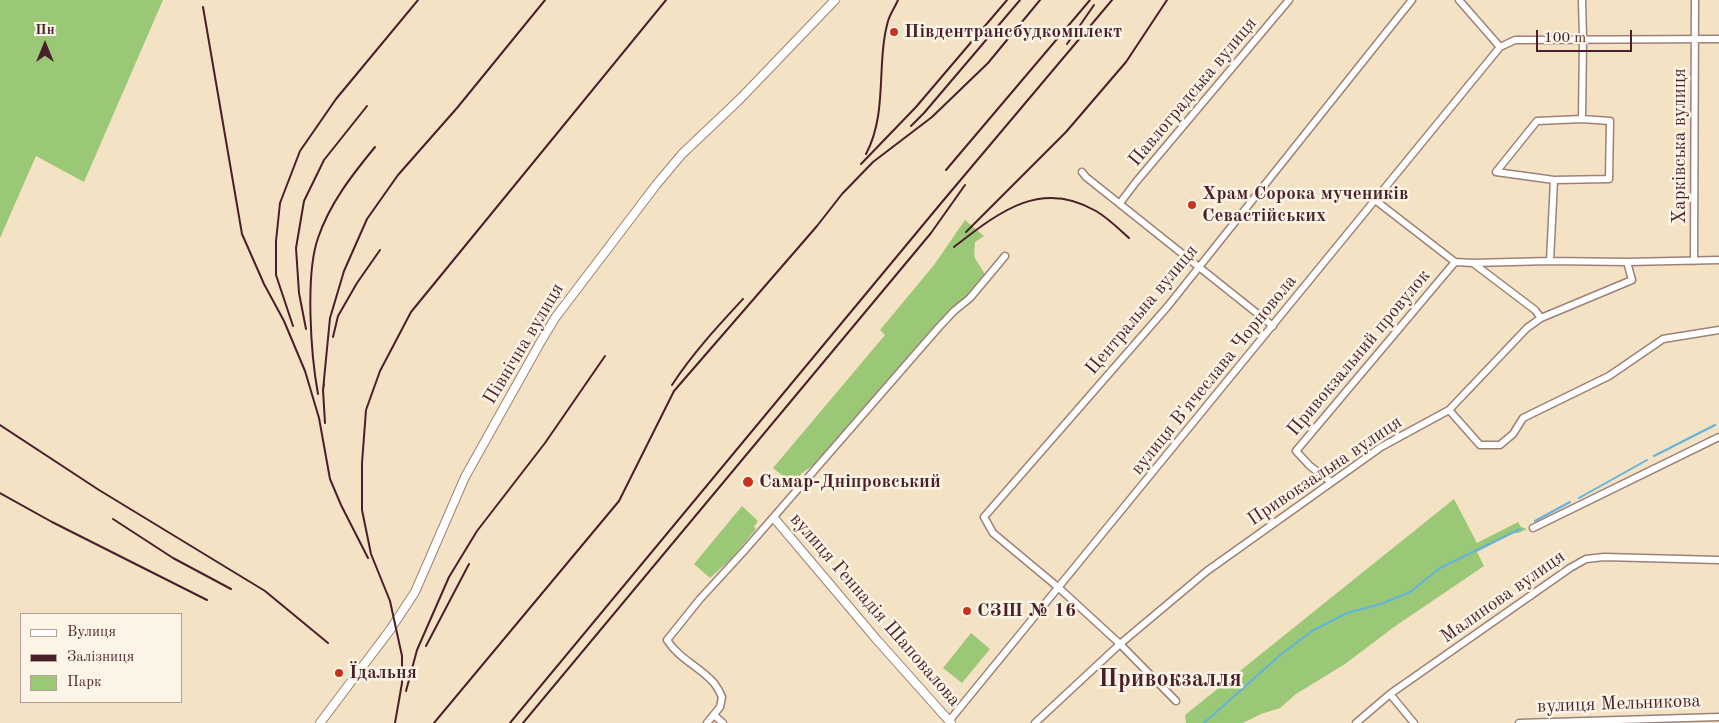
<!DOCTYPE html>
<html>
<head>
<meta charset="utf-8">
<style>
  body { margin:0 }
  #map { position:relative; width:1719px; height:723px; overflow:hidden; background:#f3e2c4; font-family:"Old Standard TT",serif }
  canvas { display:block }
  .legend { position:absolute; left:20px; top:613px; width:162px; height:90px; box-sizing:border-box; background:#fcf5e5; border:1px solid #b59f9b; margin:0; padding:6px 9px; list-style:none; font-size:15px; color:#4a1f2b }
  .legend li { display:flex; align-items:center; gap:10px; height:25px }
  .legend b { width:25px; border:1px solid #b59f9b }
  .north { position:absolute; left:20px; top:20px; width:50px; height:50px; -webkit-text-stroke:4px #fcf5e5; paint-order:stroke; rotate:0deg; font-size:14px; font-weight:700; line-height:20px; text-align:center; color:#4a1f2b }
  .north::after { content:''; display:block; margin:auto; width:18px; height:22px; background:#4a1f2b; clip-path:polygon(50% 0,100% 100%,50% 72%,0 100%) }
  .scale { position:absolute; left:1536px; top:30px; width:96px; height:22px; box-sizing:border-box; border:2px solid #4a1f2b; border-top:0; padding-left:6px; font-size:15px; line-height:18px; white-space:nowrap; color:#4a1f2b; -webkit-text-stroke:4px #fcf5e5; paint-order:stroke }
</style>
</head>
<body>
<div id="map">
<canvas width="1719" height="723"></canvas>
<ul class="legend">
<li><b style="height:6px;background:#fff"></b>Вулиця</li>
<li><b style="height:6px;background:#4a1f2b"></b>Залізниця</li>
<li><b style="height:14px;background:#9bc876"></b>Парк</li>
</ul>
<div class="north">Пн</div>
<div class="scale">100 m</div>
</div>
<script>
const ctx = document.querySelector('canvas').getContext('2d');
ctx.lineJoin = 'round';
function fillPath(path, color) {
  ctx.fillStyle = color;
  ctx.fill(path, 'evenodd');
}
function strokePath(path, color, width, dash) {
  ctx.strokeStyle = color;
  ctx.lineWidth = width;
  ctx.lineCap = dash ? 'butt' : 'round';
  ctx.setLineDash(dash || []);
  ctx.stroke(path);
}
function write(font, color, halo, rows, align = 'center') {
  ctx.font = font + ' "Old Standard TT",serif';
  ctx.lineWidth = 5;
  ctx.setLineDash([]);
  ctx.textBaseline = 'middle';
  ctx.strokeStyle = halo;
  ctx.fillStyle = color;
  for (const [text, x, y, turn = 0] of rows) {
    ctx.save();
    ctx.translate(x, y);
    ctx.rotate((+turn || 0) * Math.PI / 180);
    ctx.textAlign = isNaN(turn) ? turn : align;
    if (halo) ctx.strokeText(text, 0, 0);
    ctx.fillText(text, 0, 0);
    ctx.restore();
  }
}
const green = new Path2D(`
  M0 0H163L84 182 36 156 0 238Z
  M965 220 984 236 975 242C975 248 973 255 976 260 979 266 983 269 985 275L973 292 932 332 818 462 802 473 793 484 773 468 885 335 880 330 934 265Z
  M1454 499 1477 543 1518 522 1521 527 1527 529 1518 533H1514L1477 552 1484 566 1394 627 1345 664 1296 694 1280 708 1261 714 1243 723H1186L1185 715Z
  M742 506 758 521 754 527 756 529 731 559 710 578 694 564Z
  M971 633 990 649 962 683 943 668Z`);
const stream = new Path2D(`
  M1654 456 1715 425
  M1579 498 1647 460
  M1535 521 1570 502
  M1204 723 1279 656 1312 631 1347 613 1381 604 1410 592 1440 568 1520 529`);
const minor = new Path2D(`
  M1459 0 1500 47 1515 40 1719 39
  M1582 0 1583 38 1582 119
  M1582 119 1610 121 1609 179 1554 180 1496 172 1537 121Z
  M1082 172 1086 177 1273 326
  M1375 200 1455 262 1473 263 1550 261 1627 262 1719 260
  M1120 203 1136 182 1289 0
  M1550 261 1554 180
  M1694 261 1695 0
  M1473 263 1535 310 1541 318
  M1449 410 1480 445H1500L1513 434 1523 418 1609 376 1663 339 1719 330
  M1331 482 1310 466 1296 451 1455 262
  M1533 528 1719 437
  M1390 694 1414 723
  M1176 701 1120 644 1059 588 993 533 984 517 1168 306 1412 0
  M714 715 723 723
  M949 721 1500 47
  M707 723 720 707 722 697C720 692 717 687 714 683 700 667 679 659 667 640L700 599 744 551 939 327 954 311 970 298 1005 256
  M1035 723 1120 644 1207 571 1381 447 1449 410 1527 328 1541 318 1632 280 1627 262
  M1356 723 1390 694 1570 568 1586 559 1604 557 1719 560
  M1519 723 1719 717`);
const tertiary = new Path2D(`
  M774 518 877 640 951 723
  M320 723 390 630 415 592 465 477 540 343 555 318 656 185 682 154 740 99 835 0`);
const rail = new Path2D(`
  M203 7 242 234 264 284 284 321 305 371 319 418 330 479 341 505 368 558
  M1067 44 1094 5
  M911 126 924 113 1020 0
  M866 154C888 113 876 64 888 21 890 14 895 7 898 0
  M861 164 916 107 1007 0
  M946 170 1090 0
  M966 232 1066 132 1126 62 1167 0
  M954 247C998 213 1040 178 1096 211 1108 218 1119 229 1129 238
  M293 326 276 275V241L280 203 300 151 336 99 418 0
  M306 329 299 293 296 248 304 201 324 160 367 106
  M333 337 338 316 357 283 380 250
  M324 384 323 390 325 423
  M672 385C692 354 718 326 743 299
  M323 390 330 318 344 271 367 219 398 175 457 108 545 0
  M318 394C311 356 305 275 318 238 330 203 352 175 375 147
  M0 425 99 490 265 591 328 643
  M0 493 52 522 207 600
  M113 519 173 558 231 589
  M426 646 469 564
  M406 691 417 650 449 577 477 531 545 443 605 356
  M395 723 402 683V656L390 601 371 554 362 510V463L366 410 380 371 411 312 666 0
  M434 723 619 501 674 391 817 226 842 194 873 162 932 117 988 63 1040 0
  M510 723 942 202 1112 0
  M523 723 931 233 965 185`);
const markers = [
  [894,32,5,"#c8321e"],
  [1192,205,5,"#c8321e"],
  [748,482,6,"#c8321e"],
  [967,611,5,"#c8321e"],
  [339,673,5,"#c8321e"]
];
const poiNames = [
  ["Південтрансбудкомплект",904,32],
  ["Храм Сорока мучеників",1202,194],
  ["Севастійських",1202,216],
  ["Самар-Дніпровський",759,482],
  ["СЗШ № 16",977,611],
  ["Їдальня",349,673]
];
const streetNames = [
  ["Павлоградська вулиця",1193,92,-50],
  ["Харківська вулиця",1680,146,-90],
  ["Центральна вулиця",1142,310,-50],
  ["Північна вулиця",524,344,-59],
  ["Привокзальний провулок",1359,353,-50],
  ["вулиця В'ячеслава Чорновола",1214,375,-51],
  ["Привокзальна вулиця",1325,471,-34],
  ["Малинова вулиця",1503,597,-35],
  ["вулиця Геннадія Шаповалова",875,610,49],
  ["вулиця Мельникова",1619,704,-2]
];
const districtNames = [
  ["Привокзалля",1170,680]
];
fillPath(green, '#9bc876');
strokePath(stream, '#62b3dd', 2);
strokePath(minor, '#9e8078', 9);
strokePath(tertiary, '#9e8078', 10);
strokePath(minor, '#fff', 6);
strokePath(tertiary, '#fff', 8);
strokePath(rail, '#4a1f2b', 2);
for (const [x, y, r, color] of markers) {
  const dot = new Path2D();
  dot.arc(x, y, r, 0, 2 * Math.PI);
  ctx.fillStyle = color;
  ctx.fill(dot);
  strokePath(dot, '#fcf5e5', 2);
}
write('bold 19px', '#4a1f2b', '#fcf5e5', poiNames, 'left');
write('19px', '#4a1f2b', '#fcf5e5', streetNames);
write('bold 24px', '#4a1f2b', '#fcf5e5', districtNames);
</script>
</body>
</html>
